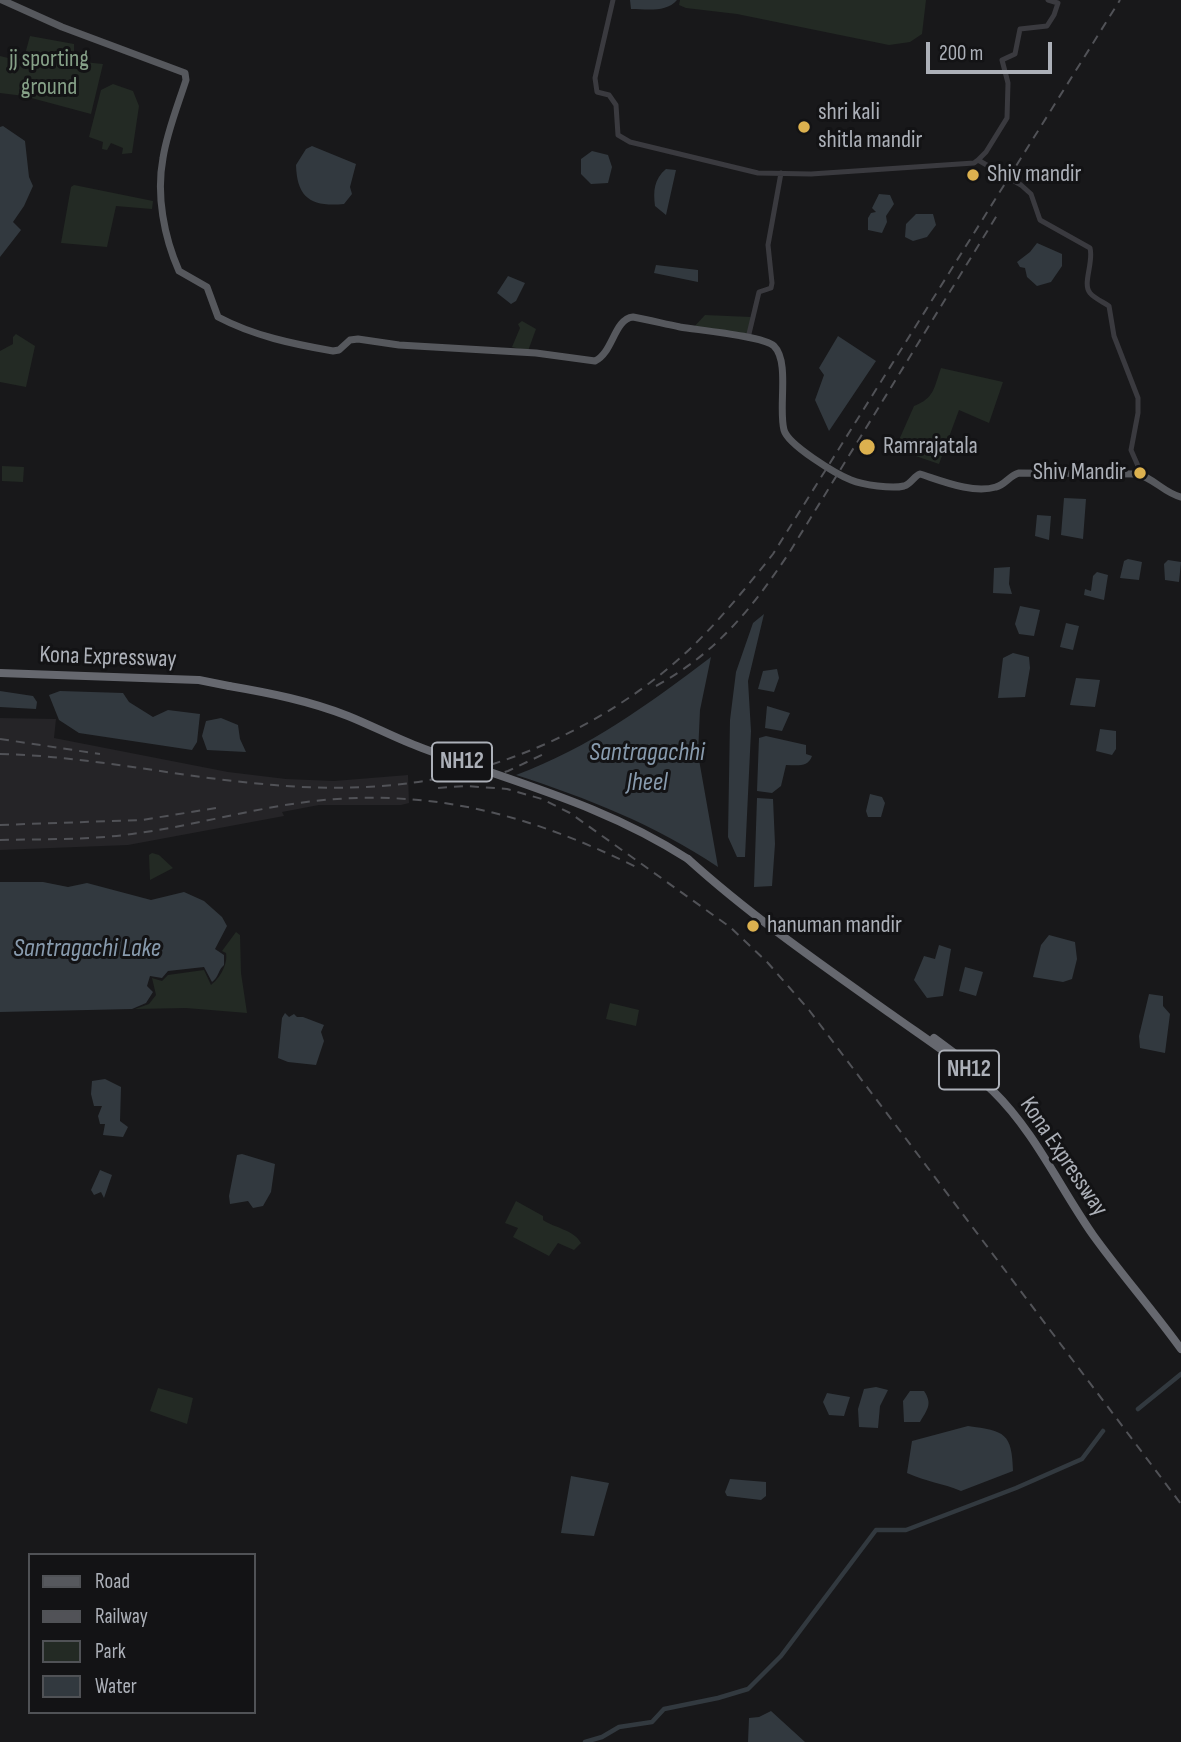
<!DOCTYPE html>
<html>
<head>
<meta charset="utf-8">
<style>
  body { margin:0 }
  #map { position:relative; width:1181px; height:1742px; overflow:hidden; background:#18181a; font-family:"Sofia Sans Condensed",sans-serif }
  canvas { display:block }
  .legend { position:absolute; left:28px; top:1553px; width:228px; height:161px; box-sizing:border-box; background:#131315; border:2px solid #505256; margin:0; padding:9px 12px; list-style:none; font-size:21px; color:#acb0b8 }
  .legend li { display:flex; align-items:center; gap:14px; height:35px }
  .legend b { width:35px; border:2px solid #505256 }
  .scale { position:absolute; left:926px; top:42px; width:126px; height:32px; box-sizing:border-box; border:4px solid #acb0b8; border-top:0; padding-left:9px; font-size:21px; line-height:24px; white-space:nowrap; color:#acb0b8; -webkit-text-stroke:5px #131315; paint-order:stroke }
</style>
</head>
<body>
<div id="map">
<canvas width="1181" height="1742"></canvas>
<ul class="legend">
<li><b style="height:9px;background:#56585d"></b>Road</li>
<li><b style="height:9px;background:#515257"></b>Railway</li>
<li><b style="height:19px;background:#232a24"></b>Park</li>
<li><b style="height:19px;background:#32393f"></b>Water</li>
</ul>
<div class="scale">200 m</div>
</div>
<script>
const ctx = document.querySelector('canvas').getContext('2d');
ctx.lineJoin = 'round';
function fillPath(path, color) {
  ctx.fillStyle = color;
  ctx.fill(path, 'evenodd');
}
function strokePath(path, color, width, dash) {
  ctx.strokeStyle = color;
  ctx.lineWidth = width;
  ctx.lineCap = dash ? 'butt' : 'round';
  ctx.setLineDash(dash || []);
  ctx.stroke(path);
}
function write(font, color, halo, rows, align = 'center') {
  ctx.font = font + ' "Sofia Sans Condensed",sans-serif';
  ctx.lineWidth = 6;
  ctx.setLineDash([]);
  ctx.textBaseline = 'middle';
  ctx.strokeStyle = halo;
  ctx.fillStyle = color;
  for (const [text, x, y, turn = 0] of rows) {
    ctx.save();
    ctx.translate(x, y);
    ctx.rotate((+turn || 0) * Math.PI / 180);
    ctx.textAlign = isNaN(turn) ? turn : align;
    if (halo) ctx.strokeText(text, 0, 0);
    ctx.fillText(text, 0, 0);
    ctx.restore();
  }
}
const built = new Path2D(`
  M0 718 56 719 54 738 228 772 286 779 334 781 408 775 409 803 401 805H319L282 812 284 816 128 845 0 850Z`);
const green = new Path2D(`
  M680 0H926L922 34 910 42 889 45 737 14 686 8 679 5Z
  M30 36 74 44V61L103 64 91 114 24 96 0 93V56L12 59 24 58Z
  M113 84 133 91 139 106 132 153 122 154 123 148 111 143 107 150 102 149 103 142 89 137 101 90Z
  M74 185 153 201 152 209 116 206 107 247 61 243 71 187Z
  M705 315 751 317 747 337 693 328Z
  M522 321 536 329 528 351 512 347 520 328 518 324Z
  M16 334 35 346 26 387 0 382V351L13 344V337Z
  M941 368 1003 382 989 423 959 410 939 464 895 449 914 406C935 398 934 387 941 368Z
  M2 466 24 467 23 482 2 481Z
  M152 853 159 855 173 868 150 880 149 855Z
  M236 932 240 935 241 973 247 1013 186 1008 135 1009 149 1004 156 995 152 978 162 981 168 975 204 970 211 985C220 978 228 964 226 953L222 951Z
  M610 1003 639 1010 636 1026 606 1019Z
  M516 1201 543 1216V1220C555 1228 574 1230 581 1243L574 1250 558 1243 549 1256 513 1237 518 1228 505 1223Z
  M158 1388 193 1398 187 1424 150 1411Z`);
const water = new Path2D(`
  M630 0H677C666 13 646 9 631 9Z
  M3 126 25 141 29 177 33 186 24 206 13 222 21 230 0 257V127Z
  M312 146 356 164 350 187 352 194 344 204C311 207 297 198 296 165L306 149Z
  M592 151 608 155 612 167 608 183 591 184 581 174V159Z
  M666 169 676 170 666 215 655 206C653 191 654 179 666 169Z
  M879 194 890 195 894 204 886 216 887 222 882 233 868 230V218L871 213 876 212 872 208Z
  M916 214H933L936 225 927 237 913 241 905 237 906 224Z
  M1037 243 1062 254V266L1051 282 1037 286 1027 277 1025 268 1020 267 1017 262 1030 252Z
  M656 265 698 270V282L654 273Z
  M508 276 525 283 516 301 511 304 497 293Z
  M838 336 876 361 829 431 815 400 824 375 819 368Z
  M1064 498 1086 499 1083 539 1061 535Z
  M1037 515 1051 516 1049 540 1035 536Z
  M1128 559 1142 562 1139 580 1120 578 1124 561Z
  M1168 560 1181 562 1179 582 1165 580 1164 564Z
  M1010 567 1009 584 1012 594 993 593 994 568Z
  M1097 572 1108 575 1104 600 1084 595 1085 589 1091 591 1093 576Z
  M1020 606 1040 610 1034 636 1019 634 1015 624Z
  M764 614 748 681 751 731 745 857H737L728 837 730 720 736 672 753 623Z
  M1066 623 1079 626 1073 650 1060 647Z
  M1013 653 1029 657 1030 668 1025 697 998 698 1003 658Z
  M711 657 700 710 698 754 718 867C656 825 587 798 516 775 589 748 649 704 711 657Z
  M777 669 779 678 774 692 758 689 763 671Z
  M1076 678 1100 680 1095 707 1070 705Z
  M0 691 33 696 37 702 36 709 0 707Z
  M60 691 123 693 129 702 153 717 168 710 200 714 197 742 192 750 79 733 59 720 49 695Z
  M767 706 790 713 782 731 765 728Z
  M221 718 238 725 240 739 246 752 207 750 202 736 206 721Z
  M1100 729 1116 731V749L1112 755 1096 751Z
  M766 736 806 745V754L812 756C808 768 796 765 786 765L781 786 772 793 757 791 759 738Z
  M870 794 882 797 885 803 881 817H868L866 811Z
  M757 798 773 799 775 844 772 886 754 887Z
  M0 882H43L68 887 87 883 151 900 184 892 204 901 222 917 227 926 215 949 224 955V965C218 970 219 977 212 982L204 967 168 971 162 978 150 976 147 986 153 992 146 1003 132 1009 0 1012Z
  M1049 935 1075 942 1077 959 1072 979 1063 982 1033 977 1041 945Z
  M939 945 951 949 943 996 927 998 914 980 924 956 935 959Z
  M965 967 983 972 976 996 959 991Z
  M1149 994 1163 996V1006L1170 1014 1165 1053 1140 1048 1139 1036Z
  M285 1013 289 1017 294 1014 297 1017H303L324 1025 321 1032 324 1041 316 1065 288 1062 278 1058 282 1018Z
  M105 1079 121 1087 120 1121 128 1127 123 1137 103 1135 105 1124H100L98 1116 102 1106H94L91 1094 92 1081Z
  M242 1154 275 1164 271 1192 263 1206 253 1208 248 1201 230 1204 229 1196 237 1155Z
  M100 1170 112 1175 104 1198 101 1192 94 1195 91 1190Z
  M876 1387 888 1390 880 1406 878 1428 859 1427 858 1409 864 1389Z
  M910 1391H924C933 1404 927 1410 920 1422H904L903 1401Z
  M827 1393 850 1397 844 1416 829 1415 823 1402Z
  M968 1426C1005 1431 1012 1433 1013 1471L961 1491C942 1483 927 1482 907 1473L912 1441Z
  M571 1476 609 1483 594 1536 561 1533Z
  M730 1479 766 1482V1496L761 1500 727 1496 725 1492Z
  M771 1711 805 1742H748L749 1718 759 1717Z`);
const canal = new Path2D(`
  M1138 1409 1181 1374
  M585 1742 602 1737 619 1727 652 1722 664 1709 718 1698 748 1689 781 1656 876 1530H906L1016 1488 1082 1459 1103 1431`);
const minor = new Path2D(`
  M613 0 595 78 597 92 609 95 616 105 618 135 630 142 758 173 811 174 974 163 978 160 1021 185 1031 194 1040 220 1090 248C1094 262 1082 284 1090 293 1094 298 1103 302 1109 306L1114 336 1138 398V413L1131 450 1142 475
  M978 160 986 152 1007 118 1008 83 1002 60 1015 54 1020 29 1047 26 1054 15 1058 3 1048 0
  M748 338 759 292 771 288 772 283 768 245 781 173`);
const major = new Path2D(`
  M2 0 62 27 185 73 186 80C178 105 167 132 163 158 156 195 164 237 179 271L207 287 218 317C254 336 293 344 333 351L339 350 350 340 358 339 399 345 536 353 595 361C613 353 614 319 633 317 649 320 665 324 680 327 697 330 764 336 774 346 790 362 778 408 784 430 788 445 836 474 851 480 863 485 892 489 904 486 911 484 914 476 920 474 942 481 973 494 996 487 1005 485 1010 475 1019 473L1137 474C1154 478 1164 493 1181 497`);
const highway = new Path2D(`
  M0 673 199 680 229 686
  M688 859C751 916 822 965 891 1014 926 1039 962 1062 993 1091 1035 1132 1060 1188 1093 1235 1121 1274 1153 1310 1181 1349
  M934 1038 977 1070`);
const rail = new Path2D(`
  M656 686C716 653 751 610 789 553L999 212
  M0 739 100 754
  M0 754C92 756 182 778 274 785 332 790 396 789 453 775 541 755 633 706 697 642 725 614 749 584 773 554L1120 0
  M474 781 508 771 548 752
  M438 788 466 786 507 789 542 799 570 813 730 927 768 963 809 1010 1181 1504
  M0 825 142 820 216 808
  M0 840C44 839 89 840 132 834 193 826 253 808 314 801 432 788 531 815 636 867`);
const highwayBridge = new Path2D(`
  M229 686C270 693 310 701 348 716 373 726 397 739 422 748 515 783 603 804 688 859`);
const markers = [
  [804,127,7,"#dcb14f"],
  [973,175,7,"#dcb14f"],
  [867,447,9,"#dcb14f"],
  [1140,473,7,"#dcb14f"],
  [753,926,7,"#dcb14f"]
];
const shields = [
  [462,762,60],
  [969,1070,60]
];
const shieldNames = [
  ["NH12",462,762],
  ["NH12",969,1070]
];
const parkNames = [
  ["jj sporting",49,60],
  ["ground",49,88]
];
const poiNames = [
  ["shri kali",818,113],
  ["shitla mandir",818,141],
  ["Shiv mandir",987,175],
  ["Ramrajatala",883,447],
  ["Shiv Mandir",1126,473,"right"],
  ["hanuman mandir",767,926]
];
const streetNames = [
  ["Kona Expressway",108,658,2],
  ["Kona Expressway",1063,1157,56]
];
const waterNames = [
  ["Santragachhi",647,753],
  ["Jheel",647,783],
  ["Santragachi Lake",87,949]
];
fillPath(built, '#252427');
fillPath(green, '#232a24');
fillPath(water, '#32393f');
strokePath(canal, '#32393f', 4.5);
strokePath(minor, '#3a3a3f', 5);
strokePath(major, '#56585d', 7);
strokePath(highway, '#66686f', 8);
strokePath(rail, '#515257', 2, [9, 7]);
strokePath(highwayBridge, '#66686f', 8);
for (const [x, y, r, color] of markers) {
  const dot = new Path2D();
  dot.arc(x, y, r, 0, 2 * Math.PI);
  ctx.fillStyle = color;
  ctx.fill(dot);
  strokePath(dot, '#131315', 2.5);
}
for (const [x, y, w] of shields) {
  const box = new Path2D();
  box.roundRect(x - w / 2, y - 19.5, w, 39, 5);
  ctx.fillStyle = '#131315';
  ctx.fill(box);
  strokePath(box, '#acb0b8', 2);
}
write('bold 23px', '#acb0b8', null, shieldNames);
write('24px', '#86a188', '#131315', parkNames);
write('24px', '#acb0b8', '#131315', poiNames, 'left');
write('24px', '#acb0b8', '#131315', streetNames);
write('italic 26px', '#889bae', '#131315', waterNames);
</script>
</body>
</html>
